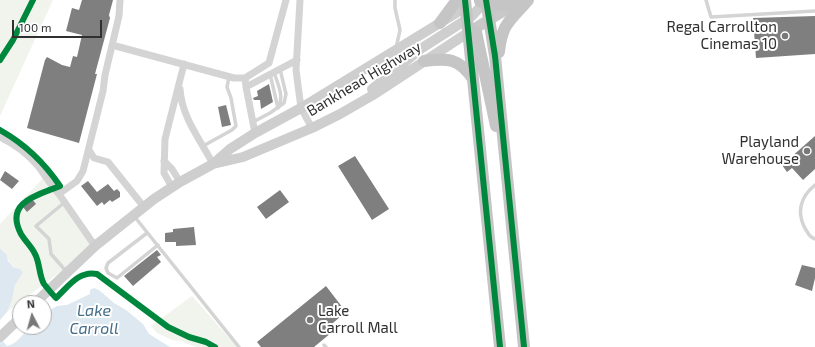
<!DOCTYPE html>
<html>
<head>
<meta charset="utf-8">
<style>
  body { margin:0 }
  #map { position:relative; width:815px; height:347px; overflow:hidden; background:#fff; font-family:"Exo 2",sans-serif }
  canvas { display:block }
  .north { position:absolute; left:12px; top:295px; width:40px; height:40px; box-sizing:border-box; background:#fff; border:1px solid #acacac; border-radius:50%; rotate:354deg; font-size:11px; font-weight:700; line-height:16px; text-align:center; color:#303030 }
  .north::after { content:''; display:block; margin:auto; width:14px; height:18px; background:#787878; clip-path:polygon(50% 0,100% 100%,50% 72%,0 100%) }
  .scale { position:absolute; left:12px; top:20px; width:90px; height:18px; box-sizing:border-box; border:2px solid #303030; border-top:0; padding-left:5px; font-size:12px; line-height:14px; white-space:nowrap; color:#303030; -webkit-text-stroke:3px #fff; paint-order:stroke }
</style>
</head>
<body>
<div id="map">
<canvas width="815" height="347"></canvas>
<div class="north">N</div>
<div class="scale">100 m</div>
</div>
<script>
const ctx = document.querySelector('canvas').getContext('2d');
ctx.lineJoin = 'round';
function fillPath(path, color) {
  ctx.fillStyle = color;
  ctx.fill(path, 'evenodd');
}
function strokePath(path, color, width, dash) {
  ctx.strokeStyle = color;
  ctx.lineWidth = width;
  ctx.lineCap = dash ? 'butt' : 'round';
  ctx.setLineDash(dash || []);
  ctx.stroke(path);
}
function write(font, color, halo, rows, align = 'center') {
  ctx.font = font + ' "Exo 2",sans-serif';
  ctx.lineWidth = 4;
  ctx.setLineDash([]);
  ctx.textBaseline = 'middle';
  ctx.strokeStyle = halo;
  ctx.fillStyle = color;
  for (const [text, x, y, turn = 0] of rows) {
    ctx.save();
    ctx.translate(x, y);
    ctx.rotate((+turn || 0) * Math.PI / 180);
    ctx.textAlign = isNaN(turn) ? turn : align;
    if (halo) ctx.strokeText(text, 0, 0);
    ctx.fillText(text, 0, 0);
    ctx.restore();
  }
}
const green = new Path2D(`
  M0 0H53L0 116Z
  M45 176 95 246 7 312 12 300 15 285 20 276 18 268C11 267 9 262 7 256 6 253 2 250 0 248V224Z
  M192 296 237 347H196L181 341 172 340 157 333 151 326Z`);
const water = new Path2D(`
  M0 248 7 255 8 261 13 267 20 269 23 272 15 285 12 300 7 312 0 320Z
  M94 288 99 290 114 303 126 310 143 324 149 334 170 347H0V338L7 346C17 344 23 334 29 327H44V314L57 306 67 305 90 294V290Z`);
const building = new Path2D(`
  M82 0H113L109 15 110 18 95 74H97L79 143 27 128 45 60 47 57 62 65 70 67 73 56 77 57 82 35 66 31 72 8 79 10Z
  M815 16V54L756 58 753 18Z
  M269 84 273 102 261 109 260 100H254L253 98 258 96 257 91Z
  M226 105 231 125 222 127 218 107Z
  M815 136V169L803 180 792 168 787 172 782 165Z
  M355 156 389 209 372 220 338 166Z
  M5 171 19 181 12 189 0 180Z
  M88 181 97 192 108 184 114 191 117 189 120 192V197L112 202 110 200 104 205 102 202 97 206 81 186Z
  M280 190 289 202 266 219 257 207Z
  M32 199 36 204 27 212 23 207Z
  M194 227 196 245 176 246V242H165V233L173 232V229Z
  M157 250 161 255 157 257 161 262 133 286 124 276Z
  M802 265 815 268V278L812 291 795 285Z
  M326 286 346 312 327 328 331 333 314 347H261L257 342Z`);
const service = new Path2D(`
  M395 0V8L400 30 396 48
  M706 0 711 17 815 11
  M713 44 731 45
  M274 72C277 82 284 96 279 105
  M270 74 278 108
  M253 122 270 113 284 103 286 94 280 69
  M203 146 232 130 236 126 231 98 227 87 229 77
  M815 185C800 197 796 213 806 230 809 235 810 237 815 239
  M65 202 36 226 49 239 51 254 66 271
  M134 216 239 347
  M147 233 108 263 106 268 108 273 117 278 158 245
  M324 345 326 347`);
const minor = new Path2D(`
  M300 0 296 70 301 108 312 128
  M112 45 234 78H245L246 87 297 60
  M245 78 269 63 286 0
  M246 87 255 133
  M180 89C182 118 200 139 213 164
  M0 137C15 144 27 153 38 166 45 175 51 186 59 194L95 246
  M89 150 94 158 108 162 144 207
  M164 161 172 169 180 182
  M172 187 164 173 165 139 184 64
  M59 194 77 181 83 171 103 91 105 75 119 16 120 0`);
const secondary = new Path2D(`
  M372 89 422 48 472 16 481 6 483 0
  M213 164 243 157 312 128 340 114 373 95 469 32
  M35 303 95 246 154 199 180 182 213 164 230 149 255 133 301 108 466 7
  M0 337 20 318`);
const primary = new Path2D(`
  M469 32 515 4`);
const trunk = new Path2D(`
  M465 0 500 347
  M486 0 495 56 524 347
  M480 1C491 7 504 6 516 3
  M440 23 457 0
  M476 32 496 126
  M499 52C502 23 510 21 528 0
  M424 61C448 58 459 58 473 79`);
const cycleway = new Path2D(`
  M465 0 500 347
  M486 0 495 56 524 347
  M0 60 13 40 33 0
  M0 130C25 144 44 162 60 186 38 195 4 202 21 234 25 241 32 247 35 254 40 263 39 276 44 284 48 289 52 294 56 298 68 287 79 270 97 274L168 327 189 337 206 342 215 347`);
const markers = [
  [785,36,4,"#787878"],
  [807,151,4,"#787878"],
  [310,320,4,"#787878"]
];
const poiNames = [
  ["Regal Carrollton",777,27],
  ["Cinemas 10",777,44],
  ["Playland",799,142],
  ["Warehouse",799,159],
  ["Lake",318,311,"left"],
  ["Carroll Mall",318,328,"left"]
];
const streetNames = [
  ["Bankhead Highway",364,79,-31]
];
const waterNames = [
  ["Lake",94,311],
  ["Carroll",94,329]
];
fillPath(green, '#f1f4ed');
fillPath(water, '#dde8f0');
fillPath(building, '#7f7f7f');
strokePath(service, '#d4d4d4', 3.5);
strokePath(minor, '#d4d4d4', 7);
strokePath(secondary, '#cecece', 10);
strokePath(primary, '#c8c8c8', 11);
strokePath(trunk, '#c5c5c5', 12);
strokePath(cycleway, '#00873e', 6);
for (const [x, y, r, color] of markers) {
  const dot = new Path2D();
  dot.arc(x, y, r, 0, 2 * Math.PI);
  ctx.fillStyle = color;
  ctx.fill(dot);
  strokePath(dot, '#fff', 1.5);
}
write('15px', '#303030', '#fff', poiNames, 'right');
write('15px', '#303030', '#fff', streetNames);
write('italic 16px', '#466e89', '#fff', waterNames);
</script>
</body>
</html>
